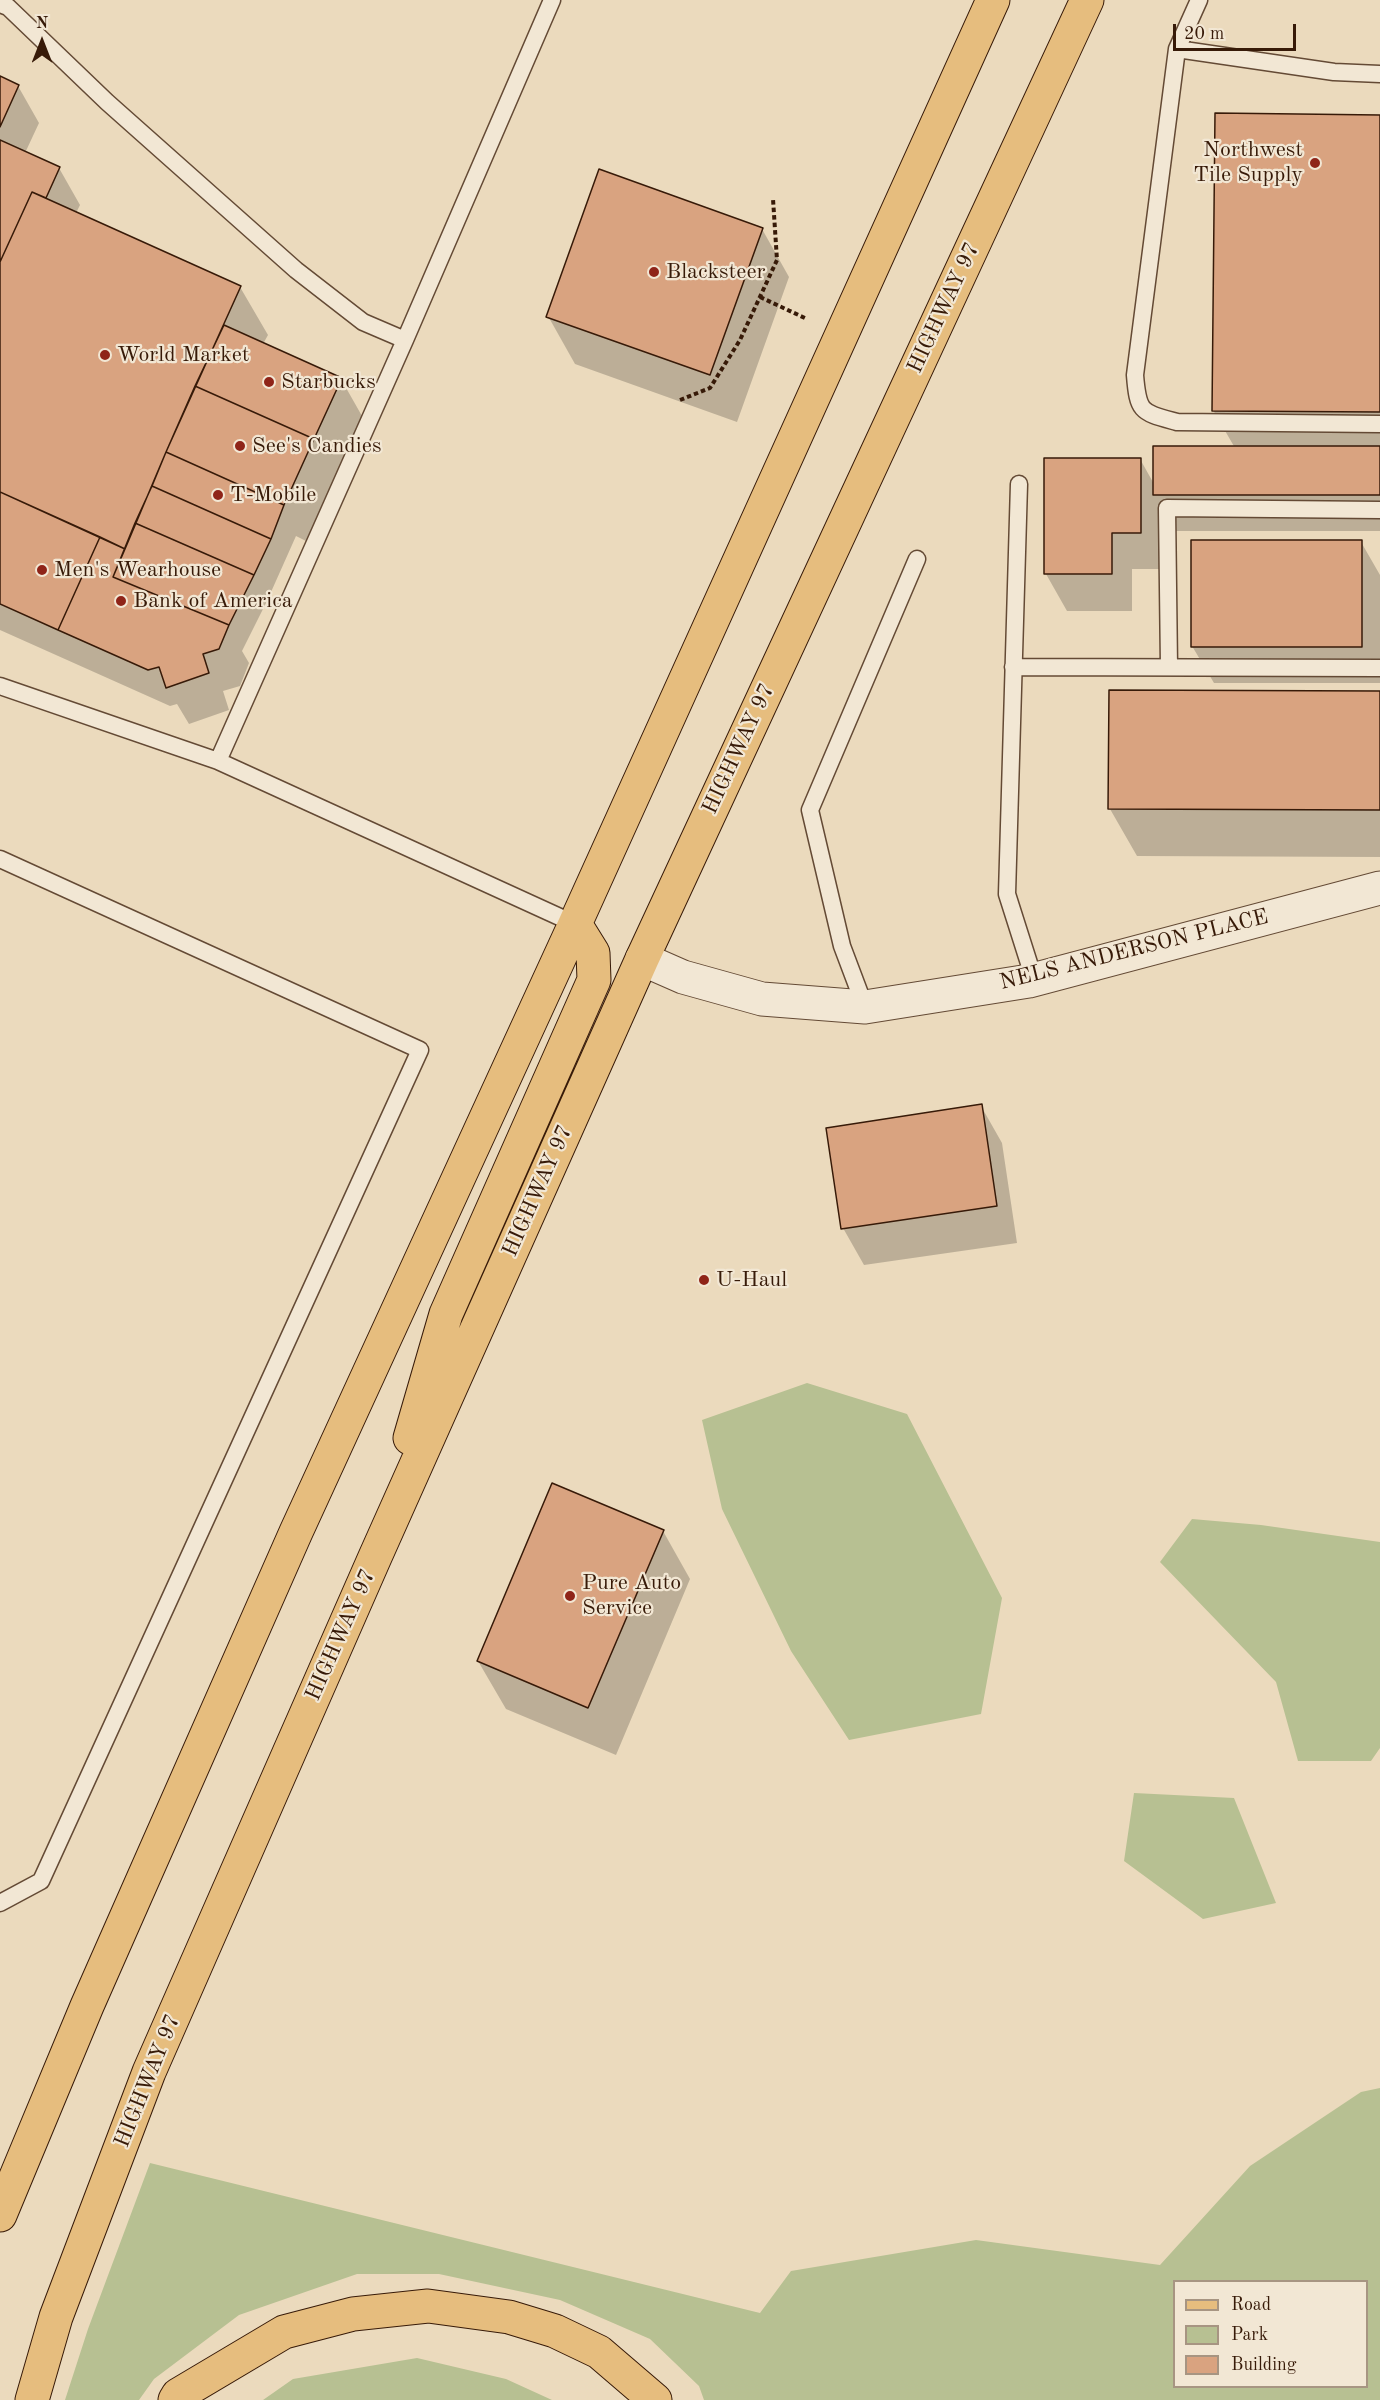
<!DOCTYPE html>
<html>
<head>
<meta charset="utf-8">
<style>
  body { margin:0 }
  #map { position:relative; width:1380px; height:2400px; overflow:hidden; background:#ebdabd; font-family:"Old Standard TT",serif }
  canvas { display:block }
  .legend { position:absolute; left:1173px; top:2280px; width:195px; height:108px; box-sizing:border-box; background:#f2e7d4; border:2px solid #a79582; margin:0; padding:8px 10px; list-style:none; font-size:18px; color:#371a08 }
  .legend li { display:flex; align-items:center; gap:12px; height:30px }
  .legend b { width:30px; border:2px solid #a79582 }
  .north { position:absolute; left:12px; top:12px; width:60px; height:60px; -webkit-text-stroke:4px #f2e7d4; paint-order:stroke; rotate:0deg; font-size:16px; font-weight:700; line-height:24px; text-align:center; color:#371a08 }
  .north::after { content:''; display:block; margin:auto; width:21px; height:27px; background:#371a08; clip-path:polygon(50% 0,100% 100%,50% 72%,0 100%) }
  .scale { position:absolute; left:1173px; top:24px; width:123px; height:27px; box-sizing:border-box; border:3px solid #371a08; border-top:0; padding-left:8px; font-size:18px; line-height:21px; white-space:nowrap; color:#371a08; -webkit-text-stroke:4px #f2e7d4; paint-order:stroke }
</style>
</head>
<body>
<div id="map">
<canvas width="1380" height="2400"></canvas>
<ul class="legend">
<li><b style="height:8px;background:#e6bd7e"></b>Road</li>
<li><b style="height:16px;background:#b7c092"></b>Park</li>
<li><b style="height:16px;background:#d9a380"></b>Building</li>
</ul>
<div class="north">N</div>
<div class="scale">20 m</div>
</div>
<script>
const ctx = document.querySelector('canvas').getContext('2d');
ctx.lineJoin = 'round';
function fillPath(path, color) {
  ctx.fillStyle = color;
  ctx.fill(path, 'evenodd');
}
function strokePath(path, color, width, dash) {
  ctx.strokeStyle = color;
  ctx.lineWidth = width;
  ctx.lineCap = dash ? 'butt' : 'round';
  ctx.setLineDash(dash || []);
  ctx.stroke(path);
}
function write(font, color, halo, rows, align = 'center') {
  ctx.font = font + ' "Old Standard TT",serif';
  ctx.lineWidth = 4.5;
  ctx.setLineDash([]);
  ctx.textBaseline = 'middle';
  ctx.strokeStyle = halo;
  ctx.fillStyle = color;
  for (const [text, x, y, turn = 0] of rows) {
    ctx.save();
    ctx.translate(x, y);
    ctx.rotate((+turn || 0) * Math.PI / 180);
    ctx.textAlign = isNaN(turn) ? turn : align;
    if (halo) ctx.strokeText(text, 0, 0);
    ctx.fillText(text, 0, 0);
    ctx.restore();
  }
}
const green = new Path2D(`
  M807 1383 907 1414 1002 1598 981 1714 849 1740 791 1651 722 1509 702 1420Z
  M1192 1519 1261 1525 1380 1542V1748L1371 1761H1298L1276 1682 1160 1562Z
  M1134 1793 1234 1798 1276 1903 1203 1919 1124 1861Z
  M1380 2088V2400H704L699 2386 650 2339 560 2300 439 2274H357L239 2315 154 2379 139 2400H65L88 2329 150 2163 760 2313 791 2271 976 2240 1160 2265 1250 2166 1361 2092ZM1174 2282H1366V2386H1174Z
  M417 2358 506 2379 552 2400H263L293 2379Z`);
const shadow = new Path2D(`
  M0 78 18 86 39 123 25 153 59 168 80 205 76 213 240 287 268 335 263 344 341 379 362 416 306 541 296 536 267 601 242 651 249 663 240 686 223 691 229 710 189 724 177 704 170 706 0 630Z
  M1380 116V531H1175L1161 569H1132V611H1067L1046 574V459H1140L1154 484 1235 448 1213 410Z
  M762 229 789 277 737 422 575 364 548 316Z
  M1361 542 1380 575V683H1214L1192 646Z
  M1380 692V857L1137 856 1110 809Z
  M981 1106 1002 1143 1017 1243 864 1265 843 1228Z
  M663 1531 690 1579 616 1755 506 1709 478 1661Z`);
const building = new Path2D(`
  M0 76 19 85 0 127Z
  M1215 113 1380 115V412L1212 411Z
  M0 140 60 167 46 198 32 192 0 262Z
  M599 169 763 228 710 375 546 317Z
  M32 192 241 286 166 452 125 549 0 492V262Z
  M224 325 342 378 314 439 195 386Z
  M195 386 314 439 284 505 166 452Z
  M1153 446H1380V495H1153Z
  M166 452 284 505 271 539 152 486Z
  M1044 458H1141V533H1112V574H1044Z
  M152 486 271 539 254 575 135 523Z
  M0 492 100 537 58 630 0 604Z
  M135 523 254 575 229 625 113 577Z
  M100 537 125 549 113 577 229 625 219 649 203 654 209 673 166 688 159 667 148 670 58 630Z
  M1191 540H1362V647H1191Z
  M1109 690 1380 691V810L1108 809Z
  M982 1104 997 1206 841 1229 826 1128Z
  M552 1483 664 1530 588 1708 477 1661Z`);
const path = new Path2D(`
  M760 297 807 319
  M680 400 710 388 740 340 777 260 773 199`);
const lane = new Path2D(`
  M1199 0 1177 49 1135 375C1138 413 1141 412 1177 422L1380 424
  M0 4 8 7 107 102 296 270 363 322 405 340
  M1177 49 1334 72 1380 74
  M1019 484 1007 894 1034 979
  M1013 667 1380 668
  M1169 667 1167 508 1380 510
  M0 686 218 761 575 924
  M218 761 405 340 552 0
  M0 859 420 1050 41 1881 0 1903
  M865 1007 842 946 810 810 917 559`);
const street = new Path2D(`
  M642 959 683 977 762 999 865 1007 1029 981 1380 888`);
const primary = new Path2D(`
  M410 1438 446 1314 594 980 593 953 575 924
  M0 2215 87 2006 296 1532 575 924 993 0
  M32 2400 56 2317 149 2072 375 1557 642 959 1087 0`);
const highway = new Path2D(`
  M175 2400 178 2395 284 2332 353 2314 428 2306 509 2317 555 2331 599 2352 655 2400`);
const markers = [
  [1315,163,6,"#8f2418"],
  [654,272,6,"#8f2418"],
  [105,355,6,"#8f2418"],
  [269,382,6,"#8f2418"],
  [240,446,6,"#8f2418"],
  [218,495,6,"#8f2418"],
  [42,570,6,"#8f2418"],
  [121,601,6,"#8f2418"],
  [704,1280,6,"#8f2418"],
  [570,1596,6,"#8f2418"]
];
const poiNames = [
  ["Northwest",1303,150,"right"],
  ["Tile Supply",1303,175,"right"],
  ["Blacksteer",666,272],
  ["World Market",117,355],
  ["Starbucks",281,382],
  ["See's Candies",252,446],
  ["T-Mobile",230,495],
  ["Men's Wearhouse",54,570],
  ["Bank of America",133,601],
  ["U-Haul",716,1280],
  ["Pure Auto",582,1583],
  ["Service",582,1608]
];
const streetNames = [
  ["HIGHWAY 97",944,308,-65],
  ["HIGHWAY 97",739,749,-65],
  ["NELS ANDERSON PLACE",1134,950,-14],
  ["HIGHWAY 97",538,1191,-66],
  ["HIGHWAY 97",341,1635,-66],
  ["HIGHWAY 97",148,2081,-68]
];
fillPath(green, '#b7c092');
fillPath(shadow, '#0003');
fillPath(building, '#d9a380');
strokePath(building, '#371a08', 1.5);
strokePath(lane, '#644a35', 19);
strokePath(street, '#644a35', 35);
strokePath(primary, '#371a08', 35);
strokePath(highway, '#371a08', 35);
strokePath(path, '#371a08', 4, [4.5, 3]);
strokePath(lane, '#f2e7d4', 16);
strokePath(street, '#f2e7d4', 33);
strokePath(primary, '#e6bd7e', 33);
strokePath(highway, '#e6bd7e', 33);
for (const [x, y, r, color] of markers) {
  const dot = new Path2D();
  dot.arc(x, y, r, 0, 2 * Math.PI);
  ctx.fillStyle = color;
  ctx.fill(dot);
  strokePath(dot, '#f2e7d4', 2);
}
write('22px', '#371a08', '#f2e7d4', poiNames, 'left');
write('22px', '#371a08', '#f2e7d4', streetNames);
</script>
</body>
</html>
